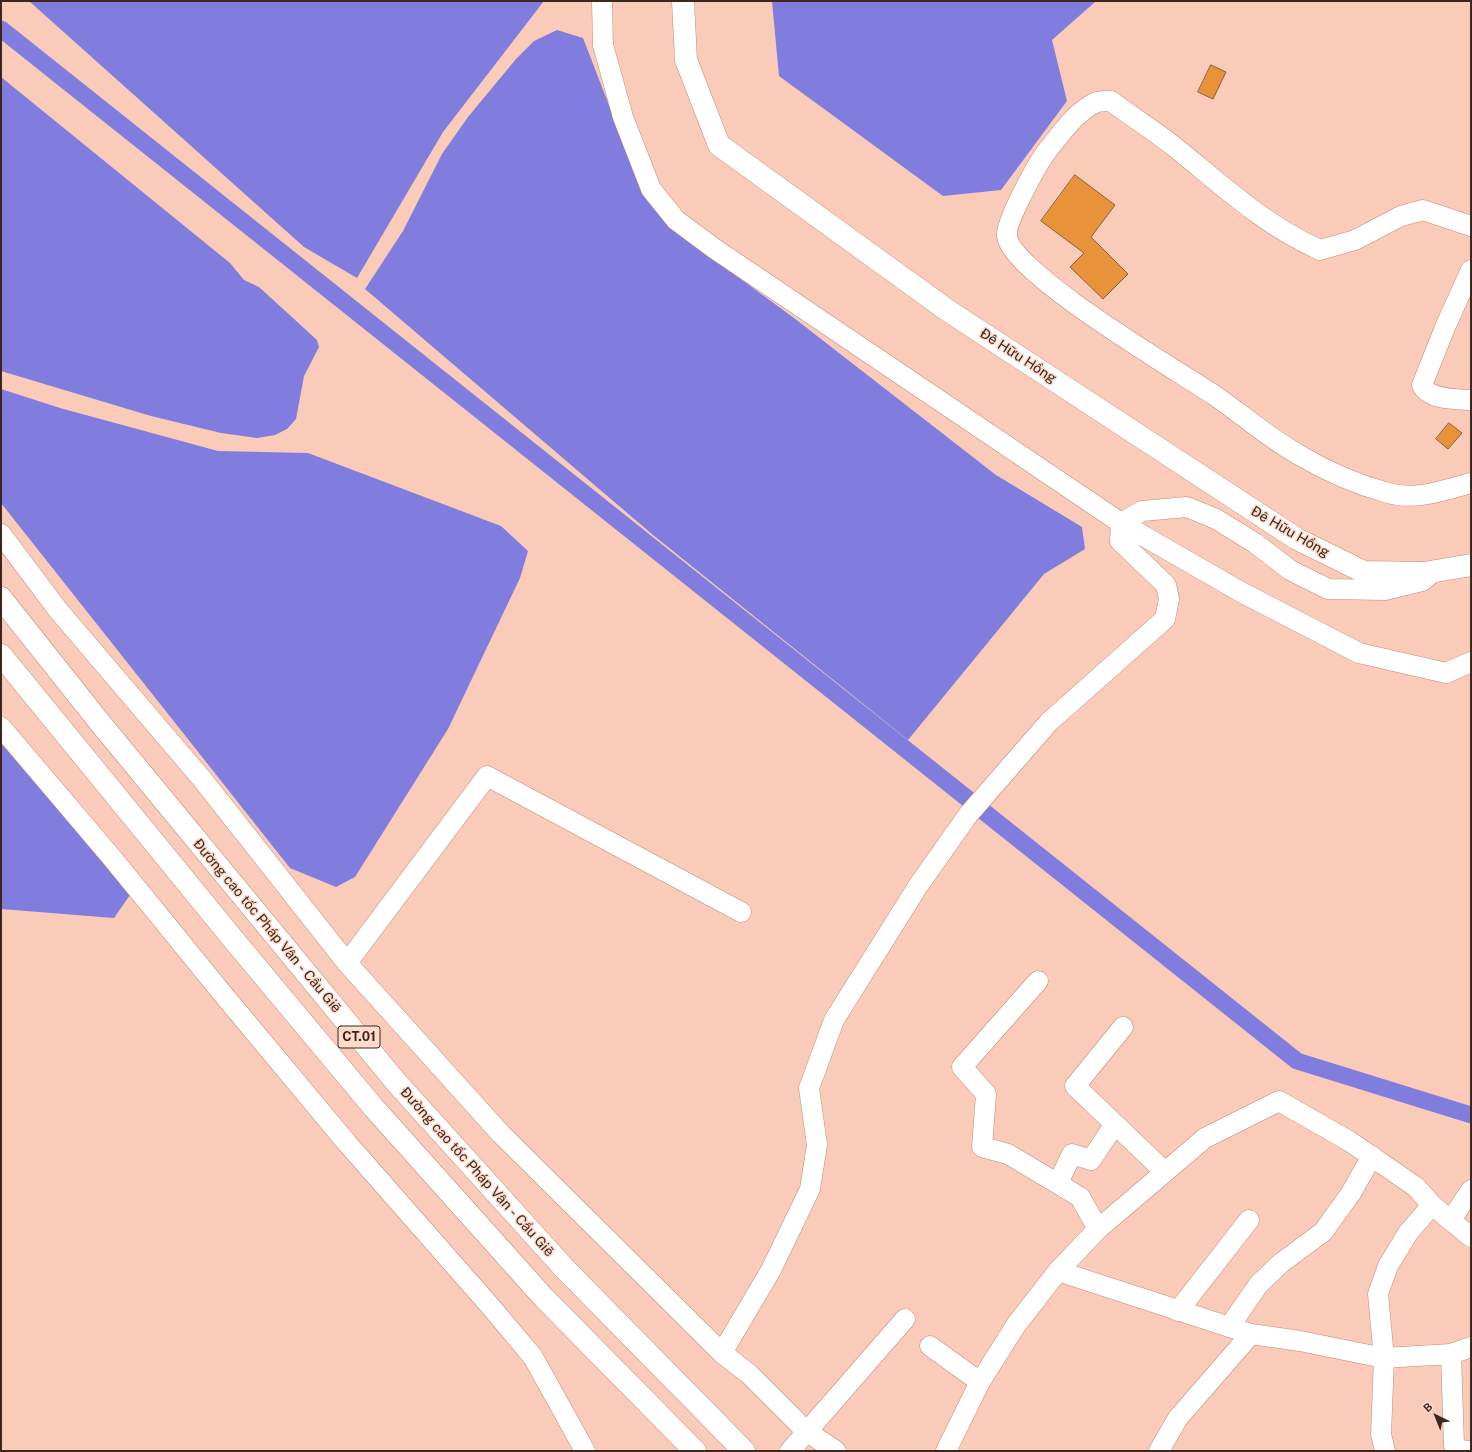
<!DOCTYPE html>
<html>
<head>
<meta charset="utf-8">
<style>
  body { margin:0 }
  #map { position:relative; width:1472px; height:1452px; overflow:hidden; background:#facbb8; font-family:"Public Sans",sans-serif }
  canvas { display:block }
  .frame { position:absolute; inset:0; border:2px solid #3c261d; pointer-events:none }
  .north { position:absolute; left:1416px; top:1396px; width:40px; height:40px; -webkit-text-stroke:3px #ffdbcc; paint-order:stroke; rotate:317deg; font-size:11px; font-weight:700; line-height:16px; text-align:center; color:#3c261d }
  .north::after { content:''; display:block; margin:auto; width:14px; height:18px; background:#3c261d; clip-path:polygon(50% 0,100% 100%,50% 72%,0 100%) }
</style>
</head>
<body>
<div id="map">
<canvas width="1472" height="1452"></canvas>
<div class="frame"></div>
<div class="north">B</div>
</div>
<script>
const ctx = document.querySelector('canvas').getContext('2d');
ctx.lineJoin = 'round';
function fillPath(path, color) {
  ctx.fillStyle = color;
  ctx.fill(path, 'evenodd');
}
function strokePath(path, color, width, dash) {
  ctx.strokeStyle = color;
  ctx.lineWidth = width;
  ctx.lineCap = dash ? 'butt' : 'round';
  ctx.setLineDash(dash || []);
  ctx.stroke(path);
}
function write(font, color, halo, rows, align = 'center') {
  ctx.font = font + ' "Public Sans",sans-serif';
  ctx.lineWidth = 3;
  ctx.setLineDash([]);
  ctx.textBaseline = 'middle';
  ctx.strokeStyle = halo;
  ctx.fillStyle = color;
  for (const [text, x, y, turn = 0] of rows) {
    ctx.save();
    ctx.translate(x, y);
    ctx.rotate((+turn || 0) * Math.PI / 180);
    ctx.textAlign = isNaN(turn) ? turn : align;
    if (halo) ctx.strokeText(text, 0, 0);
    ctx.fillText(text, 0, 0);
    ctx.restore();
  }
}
const water = new Path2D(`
  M29 1H544L443 132 357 278 304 247Z
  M772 1H1094L1095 2 1052 40 1067 101 1001 190 943 196 779 76Z
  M557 30 583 38 617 126 705 253 794 318 996 475 1082 527 1085 549 1044 574 908 740 653 535 365 289 403 231 442 154 468 117 516 59 534 41Z
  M1 77 230 263 244 280 259 287 317 340 319 347 304 376 296 419 287 429 275 435 257 438 221 433 151 416 1 371Z
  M1 389 60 408 218 451 308 453 501 526 528 551 520 578 448 729 355 877 336 887 290 868 1 503Z
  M1 741 130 895 114 918 1 909Z`);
const canal = new Path2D(`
  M1 29 1297 1061 1471 1115`);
const building = new Path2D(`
  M1211 65 1226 72 1213 99 1198 92Z
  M1075 175 1115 205 1091 237 1128 274 1103 299 1070 267 1084 253 1041 221Z
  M1449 423 1462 433 1448 449 1436 439Z`);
const minor = new Path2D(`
  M602 1 603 45 623 117 651 189 676 220 715 249 1121 523 1241 592 1359 653 1446 673 1471 662
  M1471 226 1423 210 1401 216 1355 240 1320 250C1264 225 1223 186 1176 148 1155 131 1132 117 1111 101 1106 101 1101 101 1097 102 1076 111 1061 134 1047 151 1038 163 1005 222 1007 236 1011 273 1178 371 1214 395 1243 415 1270 439 1301 456 1328 472 1359 485 1388 493 1416 501 1445 490 1471 483
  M1471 270 1446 325 1422 385C1429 400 1456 399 1471 400
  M1 534 58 610 202 779 347 963 501 1134 722 1353 749 1374 806 1431 836 1451
  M1 727 113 859 222 993 347 1143 491 1307 533 1357 585 1451
  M347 963 487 776 741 912
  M1038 981 962 1067 986 1094 982 1147 1008 1154 1080 1197 1098 1229
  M1123 1027 1075 1086 1165 1172
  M1058 1183 1072 1154 1091 1160 1115 1124
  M1451 1220 1471 1190
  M1058 1271 1251 1334 1300 1341 1384 1358 1451 1354 1471 1347
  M1178 1311 1249 1220
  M1229 1327 1259 1284 1281 1263 1323 1232 1351 1193 1372 1156
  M930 1346 980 1382
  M722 1353 771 1270 810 1189 817 1145 809 1088 834 1020 918 886 968 815 1049 722 1165 619 1169 599 1166 585 1120 541 1121 523 1142 511 1187 507 1216 519 1255 543 1290 570 1328 589 1385 590 1422 581 1433 572
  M1451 1354 1454 1445 1456 1450 1471 1451
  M790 1451 905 1319
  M946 1451 980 1382 1016 1325 1058 1271 1098 1229 1205 1138 1279 1101 1349 1141 1416 1187 1432 1205 1471 1237
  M1159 1451 1178 1418 1251 1334
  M1385 1451 1381 1434 1384 1358 1378 1294 1388 1266 1408 1233 1432 1205`);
const major = new Path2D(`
  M683 1 686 60 719 145 947 310 1297 539 1364 572 1424 573 1471 565`);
const highway = new Path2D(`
  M1 598 101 724 396 1082 565 1269 744 1451
  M1 655 233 939 374 1108 544 1298 695 1451`);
const shields = [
  [359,1037,42]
];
const shieldNames = [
  ["CT.01",359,1037]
];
const streetNames = [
  ["Đê Hữu Hồng",1018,356,33],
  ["Đê Hữu Hồng",1290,532,30],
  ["Đường cao tốc Pháp Vân - Cầu Giẽ",267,926,50],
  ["Đường cao tốc Pháp Vân - Cầu Giẽ",477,1172,48]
];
fillPath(water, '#807dde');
strokePath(canal, '#807dde', 17);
fillPath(building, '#e8933a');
strokePath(building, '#875f39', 1);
strokePath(minor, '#c28b75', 21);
strokePath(major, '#c28b75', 23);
strokePath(highway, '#c28b75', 23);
strokePath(minor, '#fff', 20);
strokePath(major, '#fff', 22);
strokePath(highway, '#fff', 22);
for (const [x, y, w] of shields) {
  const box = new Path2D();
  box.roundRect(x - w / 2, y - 11, w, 22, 3);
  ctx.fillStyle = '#ffdbcc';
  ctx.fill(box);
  strokePath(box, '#3c261d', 1);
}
write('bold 13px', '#3c261d', null, shieldNames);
write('14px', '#3c261d', '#ffdbcc', streetNames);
</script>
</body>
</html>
